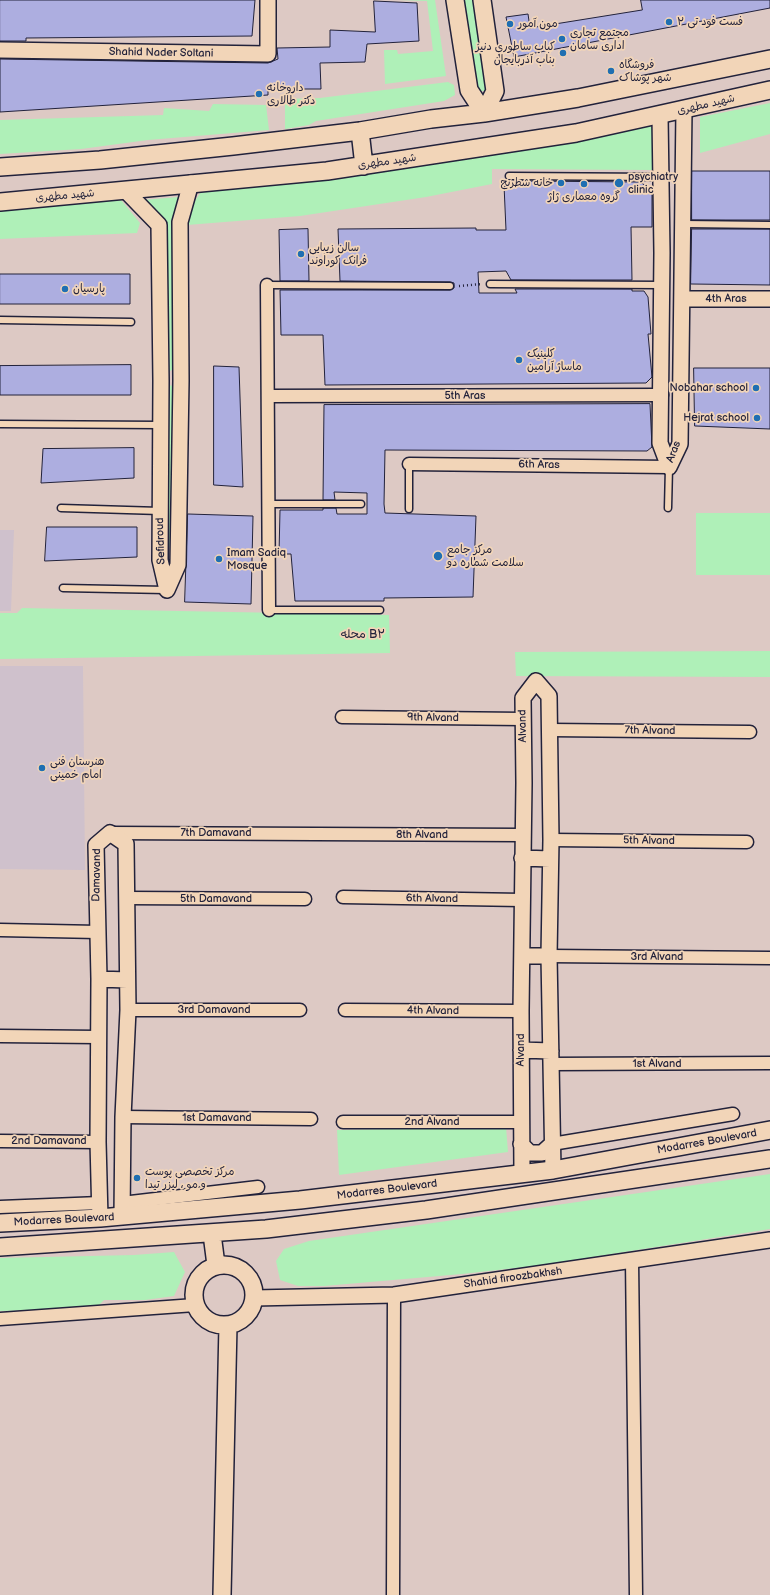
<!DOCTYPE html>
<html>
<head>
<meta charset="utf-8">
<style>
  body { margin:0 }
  canvas { display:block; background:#ddc9c4 }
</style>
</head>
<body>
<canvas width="770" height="1595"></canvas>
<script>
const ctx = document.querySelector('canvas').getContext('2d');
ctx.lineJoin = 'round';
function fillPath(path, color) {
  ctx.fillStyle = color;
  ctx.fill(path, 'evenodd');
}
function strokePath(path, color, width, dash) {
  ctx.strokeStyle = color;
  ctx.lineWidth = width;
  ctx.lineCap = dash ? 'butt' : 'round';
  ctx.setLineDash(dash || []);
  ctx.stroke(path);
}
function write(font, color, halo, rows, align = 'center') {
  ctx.font = font + ' "Balsamiq Sans","Playpen Sans Arabic",sans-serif';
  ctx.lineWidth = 3.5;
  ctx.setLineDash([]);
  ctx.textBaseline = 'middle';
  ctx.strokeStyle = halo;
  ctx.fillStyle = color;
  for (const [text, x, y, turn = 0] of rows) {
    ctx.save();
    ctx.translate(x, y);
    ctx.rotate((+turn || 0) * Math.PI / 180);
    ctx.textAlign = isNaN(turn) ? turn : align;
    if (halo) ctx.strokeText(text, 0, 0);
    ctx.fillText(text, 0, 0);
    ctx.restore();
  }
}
const built = new Path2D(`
  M0 530H14L11 611H0Z
  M0 666H83L85 870 0 869Z`);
const green = new Path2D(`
  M399 0H435L446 76 385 84 384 50H397L398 54 433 51 427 1Z
  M462 0H473L486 91H476Z
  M448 82 454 85 455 95 444 101 316 121 309 125 285 129V99L320 98Z
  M770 103V134L700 153V117Z
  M213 104 266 105 269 130 148 140 81 149 0 154V120L163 115 164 108 209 111Z
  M645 123 653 128V170L492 169V184L426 197 300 216 187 225 191 207 202 190Z
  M179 197 175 207 174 230 175 366 172 370 168 372 165 236 142 200Z
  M121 200 140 223 137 233 0 239V209Z
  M166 385 176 386 173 546 165 547Z
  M696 513H770V575H696Z
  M22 608 389 615 390 653 0 659V613H17Z
  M770 651V677L516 676 515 652Z
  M506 1127 508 1152 339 1175 337 1130Z
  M770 1174V1229L542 1265 462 1274 324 1286H298L280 1280 276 1261 284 1249 309 1241Z
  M174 1252 185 1272 174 1296 145 1300H104L95 1309 0 1311V1258L134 1255Z`);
const building = new Path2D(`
  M0 0H255L252 36 26 38V41H0Z
  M641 0H770V8L514 57 506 17 528 14 530 28 642 10Z
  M374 1 417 3 419 41 367 44 365 62 320 63 321 89H268V95L0 112V59L268 63 278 59 277 48 330 47V30L375 32Z
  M692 171H770V220H692Z
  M521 181 640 182 652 190V227H631L632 280H511L506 271 478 272 479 293H517L515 289H632V291H644L648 297 651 334H648L652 377 646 383 325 385 323 335H281L280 290H450L454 288V283L450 282 340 281 338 229 476 228V230H506L504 185 521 184Z
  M308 229 309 281H280L279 230Z
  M692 229H770V285L691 284Z
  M0 274H130V304H0Z
  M131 365V395H0V366Z
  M214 366 239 367 243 487 214 485Z
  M694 368H770V429L695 426Z
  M650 404 652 447 647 451 385 450 384 504 385 513 476 516 473 597 384 598V601H295L291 554H279L280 510H323V508H336L337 514H367V493L334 492 335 500H323L324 405Z
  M134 448V478L41 483 43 449Z
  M188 514 253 516 251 604 185 602Z
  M47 527H137V557L45 561Z`);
const path = new Path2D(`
  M459 286 482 284`);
const service = new Path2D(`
  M509 176 660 177
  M684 224 770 225
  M490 284 661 285
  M267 285 450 286
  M0 320 131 322
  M0 424 160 425
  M409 464V509
  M269 504H361
  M61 508 160 511
  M668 508 669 467
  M63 588 166 590
  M269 610H380`);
const minor = new Path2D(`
  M267 285 269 610
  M268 396 662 395
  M409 464 669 467
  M342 717 523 719
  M550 730 750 732
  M110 833 522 835
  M551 840 747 842
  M343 897 522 900
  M127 898 305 899
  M0 930 98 932
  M549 956 770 958
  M128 1010H300
  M345 1010 521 1011
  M0 1036 98 1037
  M551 1064 770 1063
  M123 1117 311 1119
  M343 1122H521
  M0 1141 98 1142
  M552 1144 733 1114
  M122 1203 258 1187
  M0 1207 100 1203
  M632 1260 636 1595
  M0 1319 195 1305
  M393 1595 394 1295`);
const tertiary = new Path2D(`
  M0 50 268 54V0
  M660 116 662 253 660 443 669 467
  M126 191 159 225 161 381 160 560 167 590 178 565 181 381 180 222 191 183
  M683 299H770
  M669 467 680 444 684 109
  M522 858 550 859
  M522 956H549
  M99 979 127 980
  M521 1050 551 1051
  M521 1144 530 1153H542L552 1144
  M522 1174 521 1011 524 783 523 698 536 681 549 696 551 840 549 956 553 1170
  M100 1218 98 1142 99 979 96 845 110 833 126 844 128 1010 123 1117 122 1216
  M254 1298 394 1295 770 1240`);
const secondary = new Path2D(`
  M455 0 469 90 484 113
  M482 0 495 91 484 113
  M360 131 364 166
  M0 167 100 160 233 146 360 131 431 119 484 113 578 98 770 59
  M0 202 327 171 576 133 770 90
  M0 1223 100 1218 300 1200 553 1170 770 1130
  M212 1234 216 1265
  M0 1247 266 1229 426 1210 770 1159
  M194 1295a30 30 0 1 1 60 0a30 30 0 1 1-60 0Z
  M222 1595 228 1325`);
const markers = [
  [669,22,4,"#1f6fb2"],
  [510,24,4,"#1f6fb2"],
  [562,39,4,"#1f6fb2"],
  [563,53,4,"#1f6fb2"],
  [611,71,4,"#1f6fb2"],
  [259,94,4,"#1f6fb2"],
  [561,183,4,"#1f6fb2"],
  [619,183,5,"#1f6fb2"],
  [584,184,4,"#1f6fb2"],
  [301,254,4,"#1f6fb2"],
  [65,289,4,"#1f6fb2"],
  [519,360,4,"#1f6fb2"],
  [756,388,4,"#1f6fb2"],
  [757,418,4,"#1f6fb2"],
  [438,556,5,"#1f6fb2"],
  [219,559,4,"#1f6fb2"],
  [42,768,4,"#1f6fb2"],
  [137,1178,4,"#1f6fb2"]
];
const poiNames = [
  ["فست فود تی ۲",677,22],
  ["مون آمور",518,24],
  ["مجتمع تجاری",570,33],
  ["اداری سامان",570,46],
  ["کباب ساطوری دنیز",555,47,"right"],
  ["بناب آذربایجان",555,60,"right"],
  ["فروشگاه",619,65],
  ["شهر پوشاک",619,78],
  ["داروخانه",267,88],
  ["دکتر طالاری",267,101],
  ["psychiatry",628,177],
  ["clinic",628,190],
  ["خانه شطرنج",553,183,"right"],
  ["گروه معماری ژاژ",584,197,"center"],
  ["سالن زیبایی",309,248],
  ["فرانک کوراوند",309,261],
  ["پارسیان",73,289],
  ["کلینیک",527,354],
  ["ماساژ آرامین",527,367],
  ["Nobahar school",748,388,"right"],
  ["Hejrat school",749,418,"right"],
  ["مرکز جامع",447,550],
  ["سلامت شماره دو",447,563],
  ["Imam Sadiq",227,553],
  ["Mosque",227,566],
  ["هنرستان فنی",50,762],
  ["امام خمینی",50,775],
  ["مرکز تخصصی پوست",145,1172],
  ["و مو ، لیزر تیدا",145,1185]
];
const streetNames = [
  ["Shahid Nader Soltani",161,53,1],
  ["شهید مطهری",706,105,-13],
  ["شهید مطهری",387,162,-8],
  ["شهید مطهری",65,196,-5],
  ["4th Aras",726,299],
  ["5th Aras",465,396],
  ["Aras",674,452,-69],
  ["6th Aras",539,465,1],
  ["Sefidroud",161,541,-92],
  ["9th Alvand",433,718,1],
  ["Alvand",523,726,-91],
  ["7th Alvand",650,731,1],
  ["7th Damavand",216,833],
  ["8th Alvand",422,835],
  ["5th Alvand",649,841,1],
  ["Damavand",97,875,-89],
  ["5th Damavand",216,899],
  ["6th Alvand",432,899,1],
  ["3rd Alvand",657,957],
  ["3rd Damavand",214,1010],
  ["4th Alvand",433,1011,1],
  ["Alvand",521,1050,-90],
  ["1st Alvand",657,1064],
  ["1st Damavand",217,1118],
  ["2nd Alvand",432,1122],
  ["2nd Damavand",49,1141],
  ["Modarres Boulevard",707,1142,-10],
  ["Modarres Boulevard",387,1190,-7],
  ["Modarres Boulevard",64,1220,-3],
  ["Shahid firoozbakhsh",513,1278,-8]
];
const neighbourhoodNames = [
  ["محله B۲",363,635]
];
fillPath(built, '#cfc1cc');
fillPath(green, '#aff0b8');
fillPath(building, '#adaee0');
strokePath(building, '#22223b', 1);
strokePath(service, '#22223b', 9);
strokePath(minor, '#22223b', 15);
strokePath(tertiary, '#22223b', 18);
strokePath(secondary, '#22223b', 20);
strokePath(path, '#22223b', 2.5, [1, 3]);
strokePath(service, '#f2d5b8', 6);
strokePath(minor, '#f2d5b8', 12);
strokePath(tertiary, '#f2d5b8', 15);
strokePath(secondary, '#f2d5b8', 17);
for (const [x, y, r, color] of markers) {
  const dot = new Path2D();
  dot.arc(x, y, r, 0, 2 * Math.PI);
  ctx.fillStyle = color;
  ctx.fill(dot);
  strokePath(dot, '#f2d5b8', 1.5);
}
write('11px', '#22223b', '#f2d5b8', poiNames, 'left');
write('11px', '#22223b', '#f2d5b8', streetNames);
write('12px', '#22223b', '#f2d5b8', neighbourhoodNames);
</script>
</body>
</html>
